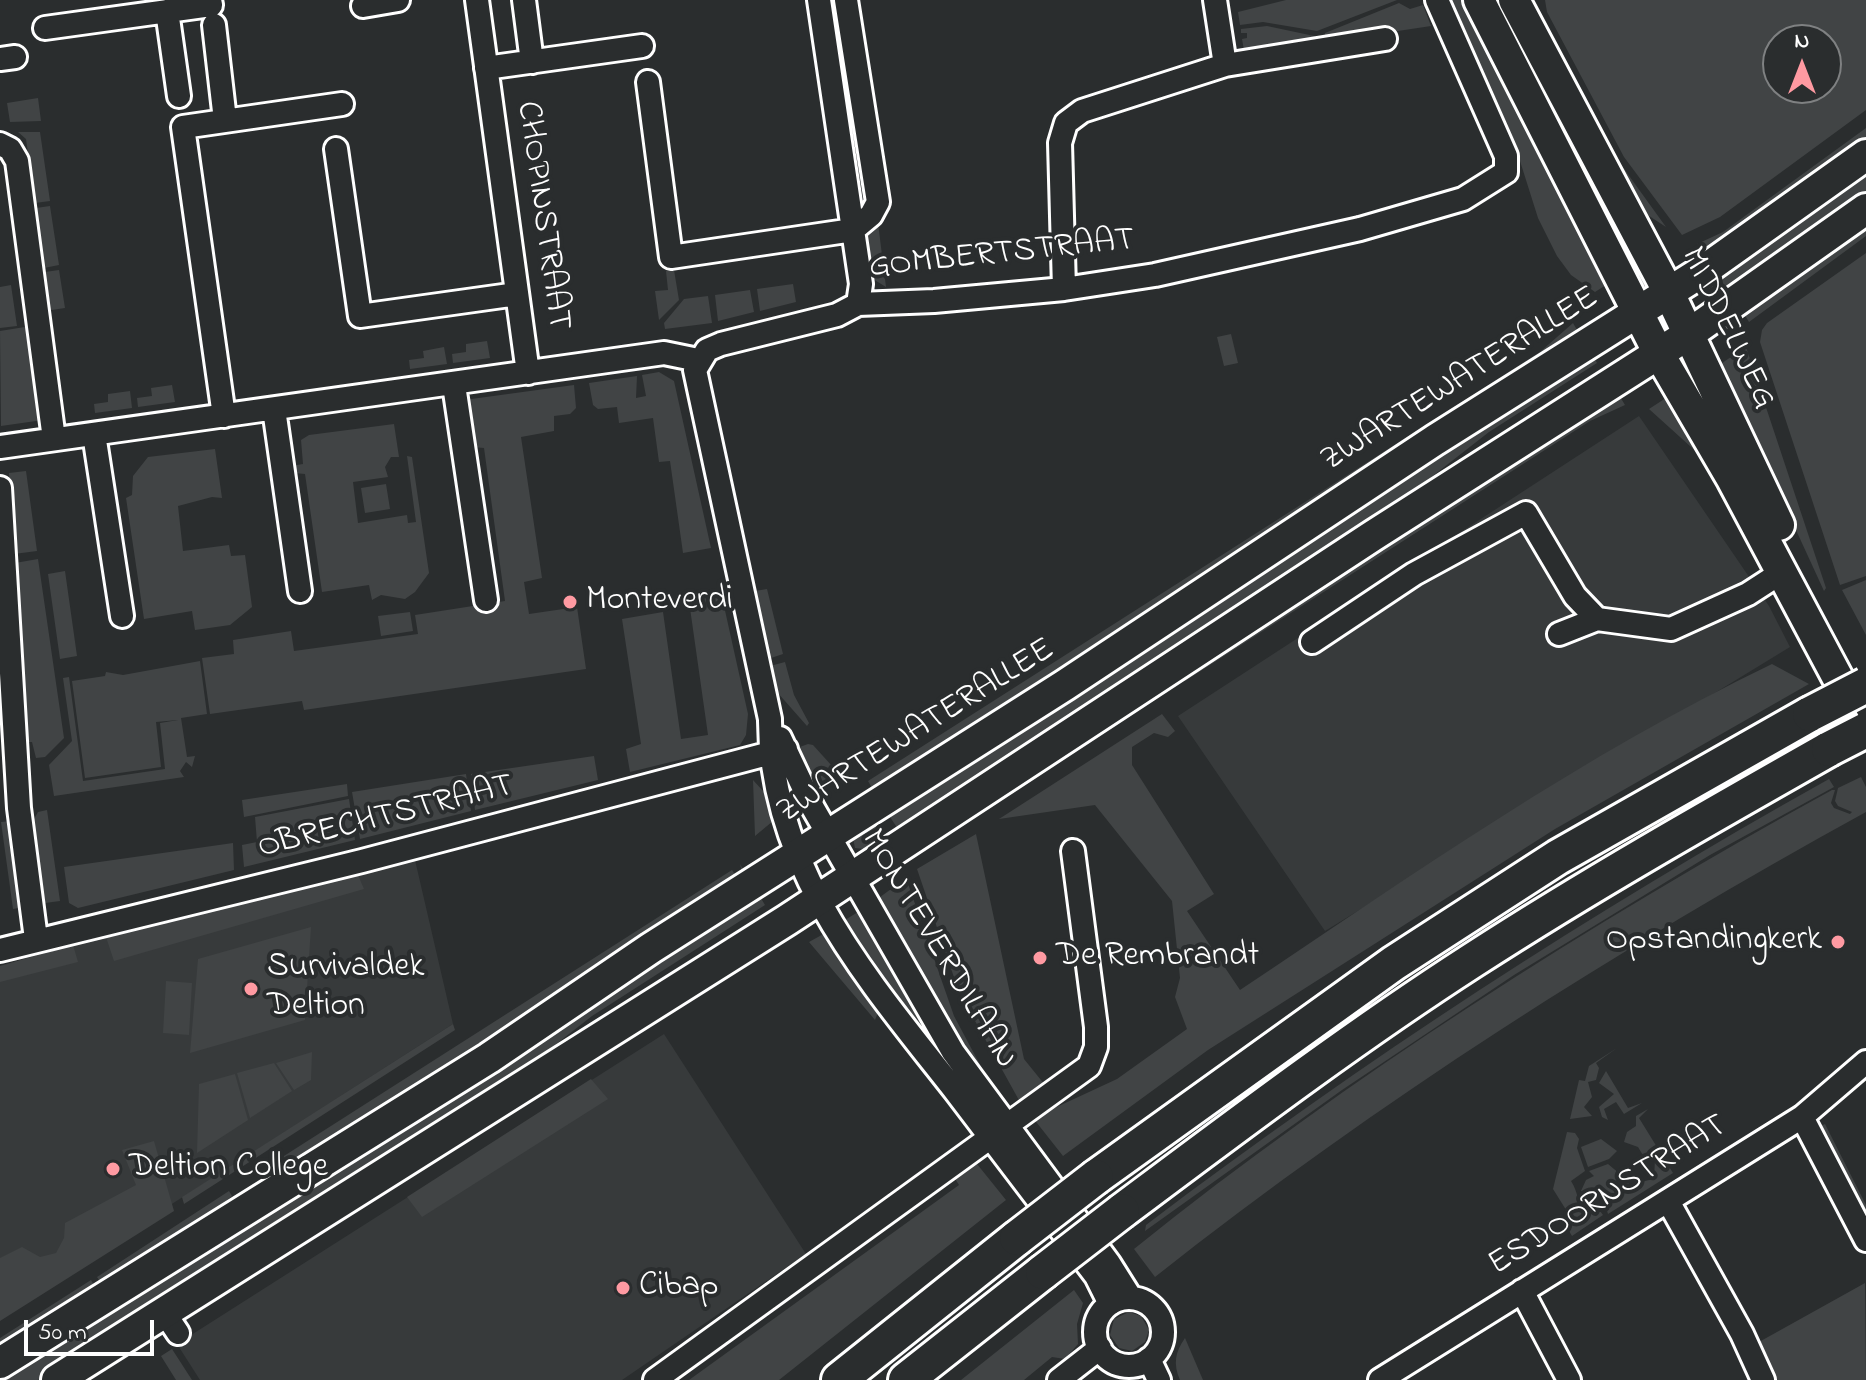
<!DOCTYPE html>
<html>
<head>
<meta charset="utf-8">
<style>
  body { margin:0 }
  #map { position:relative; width:1866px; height:1380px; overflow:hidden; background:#2a2d2e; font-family:"Indie Flower",sans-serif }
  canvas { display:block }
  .north { position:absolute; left:1762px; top:24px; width:80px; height:80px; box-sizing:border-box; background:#2a2d2e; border:2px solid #7f8182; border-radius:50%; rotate:0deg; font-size:22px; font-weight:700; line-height:32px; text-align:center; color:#fff }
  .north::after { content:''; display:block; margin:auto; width:28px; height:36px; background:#ff9aa2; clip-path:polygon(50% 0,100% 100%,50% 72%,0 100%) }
  .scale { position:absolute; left:24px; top:1320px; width:130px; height:36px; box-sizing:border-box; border:4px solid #fff; border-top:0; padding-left:10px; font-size:24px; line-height:28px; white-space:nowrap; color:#fff; -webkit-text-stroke:6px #2a2d2e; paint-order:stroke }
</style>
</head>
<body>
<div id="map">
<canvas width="1866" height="1380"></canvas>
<div class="north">N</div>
<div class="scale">50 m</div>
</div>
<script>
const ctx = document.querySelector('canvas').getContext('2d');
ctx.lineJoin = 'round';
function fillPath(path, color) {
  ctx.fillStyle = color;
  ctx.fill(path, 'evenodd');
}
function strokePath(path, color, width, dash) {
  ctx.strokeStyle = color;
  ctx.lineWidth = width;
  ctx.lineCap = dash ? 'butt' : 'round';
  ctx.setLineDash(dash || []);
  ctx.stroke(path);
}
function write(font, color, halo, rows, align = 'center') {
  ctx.font = font + ' "Indie Flower",sans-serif';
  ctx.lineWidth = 8;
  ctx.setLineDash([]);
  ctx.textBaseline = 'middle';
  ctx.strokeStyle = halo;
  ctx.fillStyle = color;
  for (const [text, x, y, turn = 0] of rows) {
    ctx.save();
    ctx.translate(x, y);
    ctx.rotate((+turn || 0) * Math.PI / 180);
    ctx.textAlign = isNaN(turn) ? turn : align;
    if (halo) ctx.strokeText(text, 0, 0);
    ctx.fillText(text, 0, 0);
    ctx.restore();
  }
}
const built = new Path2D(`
  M1639 416 1769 606 1790 647 1325 931 1178 716Z
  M415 860 453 1024 0 1314V966L73 945Z
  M664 1034 806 1254 622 1380H200L177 1344Z`);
const green = new Path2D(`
  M1286 0H1397L1317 31 1263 22 1240 25 1238 12Z
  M1448 0H1469L1510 83 1539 157 1606 285 1595 292 1571 275 1557 256 1538 218 1520 161Z
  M1489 0H1504L1640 262 1633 267Z
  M1524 0H1532L1609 148 1666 227 1640 210Z
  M1545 0H1866V110L1720 217 1682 235 1624 157 1547 12ZM1826 40V88H1778V40Z
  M1399 3 1410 9 1423 5 1431 26 1325 42V33Z
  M839 5 860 156H858L846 116 830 6Z
  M1267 26 1319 37 1320 42 1245 56 1242 39 1247 38V33H1241V29Z
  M38 98 41 121 10 122 7 103Z
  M1866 128V138L1703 253 1697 244 1723 232Z
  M18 132H40L50 201 35 203 26 139Z
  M1866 174V198L1730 294 1720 279Z
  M50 206 59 265 44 268 36 208Z
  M1866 221V236L1749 322 1741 309Z
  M878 223 886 287 868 276 864 232Z
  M1866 253V576L1840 585 1760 342 1762 330 1767 323Z
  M59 270 65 308 45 311 49 303 45 272Z
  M674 270 679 300 659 320 655 291 668 290 666 271Z
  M793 284 796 302 760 311 757 289Z
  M11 285 17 326 0 328V287Z
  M750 290 754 312 718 321 715 295Z
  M708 296 712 323 665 329 664 323 684 299Z
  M1573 323 1577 330 1570 334 1573 339 1117 637 1049 674 872 788 868 781 1540 352Z
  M31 326 43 420 1 426 0 331Z
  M1231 334 1238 363 1224 366 1217 337Z
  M487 341 490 358 453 363 452 354 466 352V344Z
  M444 347 447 364 410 369 409 360 424 358 423 351Z
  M1746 347 1826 588 1824 591 1767 467 1716 367Z
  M1592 354 1597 363 1489 432 1352 539 898 829 888 814Z
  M659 372 674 381 711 548 683 553 670 461 659 462 653 418 619 423 617 407 598 409 593 405 589 383 637 376 636 398 646 396 642 375Z
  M172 385 175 402 138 407 137 398 152 396 151 388Z
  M574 385 576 408 570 414 554 416V431L521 437 542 578 524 582 529 614 577 607 586 669 304 710 302 701 210 714 202 658 234 654 233 640 291 631 294 651 418 634 415 615 505 601 484 448 472 447 464 400Z
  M130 391 132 408 95 413 94 404 108 402V394Z
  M1672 394 1722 475 1649 409Z
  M1619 395 1625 405 1590 421 1185 681 1186 671Z
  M394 424 399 457H391L385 467 388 477 353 482 358 523 407 515 408 523 416 522 407 456 412 457 429 573 415 592 405 599 381 595 372 600 369 585 322 592 305 474 294 473 291 466 303 464 301 440 309 435Z
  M215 449 222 498 212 497 178 506 183 551 229 545 231 556 245 555 252 607 230 625 195 630 192 611 144 619 126 498 132 495 133 476 148 457Z
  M26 471 37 551 14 554 9 473Z
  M386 484 390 509 365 513 361 488Z
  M38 559 64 738 45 757 36 758 32 742H26L15 563Z
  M65 571 77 656 60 659 48 574Z
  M1866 580V635L1842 590Z
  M720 588 748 714 746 735 740 745 630 772 626 749 641 744 622 619 663 612 681 739 708 735 688 594Z
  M767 589 783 654 768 659 755 614 759 607 755 591Z
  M410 612 413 631 381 636 378 616Z
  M200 661 207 714 181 718 187 757 195 756 192 767 186 762 180 771 184 777 54 796 49 765 72 741 63 678 69 677 83 781 165 769 160 723 178 720 156 722 161 767 85 778 72 681 105 676 106 672 123 675Z
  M785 662 794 695 809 723 807 726 777 692 770 666Z
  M1772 664 1809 684 1555 829 1208 1050 1063 1156 1033 1118 1117 1079 1187 1029 1175 997 1180 978 1172 901 1095 805 999 819 1162 714 1175 731 1168 737 1154 733 1132 747V765L1214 894 1187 911 1240 990C1412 875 1584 754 1772 664Z
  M808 744 813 745 842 777 821 789 797 748Z
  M594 756 598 780 475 810 471 774Z
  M466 774 471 811 360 839 352 792Z
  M1861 777 1866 787V812C1617 949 1379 1100 1155 1277L1134 1249C1349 1076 1588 924 1832 790H1835L1831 803 1834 808 1850 814 1852 812 1838 806 1835 801 1838 788Z
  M1829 779 1834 787 1710 855 1514 975 1342 1090 1145 1231 1146 1225C1365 1059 1589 913 1829 779Z
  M753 780 764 792 773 821 755 836Z
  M347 784 348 796 244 817 242 800Z
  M349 799 355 840 244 867 242 845 257 842 255 817Z
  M47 810 60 901 45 903 33 821 38 812Z
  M11 821 24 907 13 909 1 822Z
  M876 822 886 837 864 849 855 848 853 838Z
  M976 834 1024 1059 1045 1085 1020 1102 959 992 917 869Z
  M233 843 234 870 78 908 69 903 64 867Z
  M740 864 746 875 332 1140 265 1175 262 1170 732 870 736 876 742 872Z
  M358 875 364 889 114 961 106 937Z
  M906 878 954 1016 992 1087 957 1051 876 900Z
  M756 890 765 905 592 1016 532 1063 487 1093 38 1380H0V1374Z
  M858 912 910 1001 989 1121 840 923Z
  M311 927 305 1020 190 1053 198 959Z
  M827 932 879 1010 875 1020 809 942Z
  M73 945 78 962 0 982V966Z
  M166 981 192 983 189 1035 163 1033Z
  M453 1024 455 1030 184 1204 182 1197Z
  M1617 1048 1596 1063 1599 1068 1596 1080 1588 1082 1592 1097 1584 1107 1592 1116 1570 1119 1579 1080 1585 1081 1589 1066Z
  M312 1052 311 1080 294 1090 276 1063Z
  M274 1063 292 1091 250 1118 237 1073Z
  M1606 1071 1628 1108 1642 1103 1624 1114 1616 1102 1604 1109 1608 1120 1602 1117 1599 1107 1614 1094 1599 1083Z
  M235 1074 248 1120 197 1153 199 1084Z
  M591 1079 608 1099 422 1217 407 1197Z
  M1648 1109 1639 1118 1673 1173 1608 1214 1604 1201C1627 1199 1627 1183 1654 1179L1655 1159 1644 1157 1638 1147 1624 1142 1627 1132 1636 1126V1116Z
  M1825 1124 1866 1205V1226L1816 1128Z
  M1567 1132 1575 1133 1579 1139 1577 1148 1585 1171 1571 1181C1579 1193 1577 1205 1587 1215L1600 1211 1603 1215 1572 1236 1566 1226 1573 1221 1553 1189Z
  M1601 1139 1617 1151 1609 1159 1588 1167 1581 1147Z
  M154 1141 174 1211 0 1321V1258L22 1247 40 1257 56 1253 64 1238 65 1223 136 1185 122 1150Z
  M973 1159 1006 1200 779 1380H689L959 1185 952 1174Z
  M1608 1164 1620 1174 1631 1171 1634 1178 1616 1197 1594 1199 1581 1191 1586 1180 1594 1176 1589 1171Z
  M229 1191 232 1196 193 1228 103 1286 97 1277Z
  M348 1212 350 1215 182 1323 204 1295Z
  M91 1280 97 1290 0 1351V1338Z
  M1865 1283 1866 1380H1776L1759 1342Z
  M1074 1290 1083 1303 1077 1324 1078 1344 1065 1359 1052 1357 1024 1380H961Z
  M1129 1312 1141 1316 1149 1330 1145 1342 1132 1351 1119 1348 1110 1335 1114 1319Z
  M1185 1338 1203 1380H1180C1173 1364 1175 1352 1185 1338Z
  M172 1349 192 1380H176L161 1356Z`);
const minor = new Path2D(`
  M477 0 528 373
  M524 0 532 62
  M819 0 861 284 858 304
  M1215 0 1225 65
  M363 6 398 0
  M167 11 179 96
  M214 25 225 120
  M45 28 211 5 210 0
  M0 59 15 57
  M486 68 642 46
  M648 82 671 257 853 230 871 215 878 202 846 0
  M0 144 10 149 17 161 54 439
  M336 149 360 316 517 294
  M1064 289 1060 143 1066 123 1082 111 1225 65 1385 39
  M454 385 486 600
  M274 409 300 591
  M224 416 183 127 342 104
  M94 434 122 616
  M0 447 664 353 698 360
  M0 488 19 808 36 939
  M1559 634 1597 619 1671 629 1748 594 1782 572
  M1312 642 1414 574 1526 513 1575 596 1597 619
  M780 738 813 808 953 1052 1109 1263 1131 1298
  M0 950 362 861 786 749
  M1802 1117 1866 1240
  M1668 1201 1742 1334 1763 1380
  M1522 1291 1569 1380
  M1095 1332a34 34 0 1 1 68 0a34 34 0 1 1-68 0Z
  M1110 1304 1096 1276C1049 1215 1003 1153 956 1092 869 981 769 868 770 719L695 370 707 350 721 344 837 315 858 304 934 301 1064 289 1155 275 1360 229 1463 199 1506 172V156L1437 0
  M164 1312 178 1333
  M1149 1359 1159 1380
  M655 1380 1089 1066 1096 1047V1027L1073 851
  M1059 1380 1100 1348
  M1380 1380 1802 1117 1866 1062`);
const major = new Path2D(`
  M1479 0 1659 354 1732 479 1866 731
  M1514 0 1669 293 1779 525
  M0 1363 489 1058 651 948 1065 685 1435 440 1703 271 1866 155
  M57 1380 787 920 1374 535 1689 334 1866 209`);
const highway = new Path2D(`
  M1096 1177 1394 963 1558 857 1810 714
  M1122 1211C1237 1125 1352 1038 1473 960 1589 885 1709 817 1829 749
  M839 1380 1017 1238
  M906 1380 1043 1272`);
const highwayBridge = new Path2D(`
  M1810 714 1866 685
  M1829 749 1866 730
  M1017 1238 1096 1177
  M1043 1272 1122 1211`);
const markers = [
  [570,602,8,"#ff9aa2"],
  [1838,942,8,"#ff9aa2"],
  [1040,958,8,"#ff9aa2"],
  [251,989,8,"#ff9aa2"],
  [113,1169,8,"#ff9aa2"],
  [623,1288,8,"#ff9aa2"]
];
const streetNames = [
  ["CHOPINSTRAAT",541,216,82],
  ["GOMBERTSTRAAT",1002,256,-6],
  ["MIDDELWEG",1726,329,64],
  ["ZWARTEWATERALLEE",1461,381,-32],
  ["ZWARTEWATERALLEE",917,733,-32],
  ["OBRECHTSTRAAT",386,819,-14],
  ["MONTEVERDILAAN",937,950,59],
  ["ESDOORNSTRAAT",1609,1197,-32]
];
const poiNames = [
  ["Monteverdi",586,602],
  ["Opstandingkerk",1822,942,"right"],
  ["De Rembrandt",1056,958],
  ["Survivaldek",267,969],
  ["Deltion",267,1008],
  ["Deltion College",129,1169],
  ["Cibap",639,1288]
];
fillPath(built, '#373a3b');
fillPath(green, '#414445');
strokePath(minor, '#fff', 28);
strokePath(major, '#fff', 36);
strokePath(highway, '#fff', 40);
strokePath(minor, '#2a2d2e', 22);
strokePath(major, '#2a2d2e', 30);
strokePath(highway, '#2a2d2e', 34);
strokePath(highwayBridge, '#fff', 40, []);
strokePath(highwayBridge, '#2a2d2e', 34);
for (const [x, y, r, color] of markers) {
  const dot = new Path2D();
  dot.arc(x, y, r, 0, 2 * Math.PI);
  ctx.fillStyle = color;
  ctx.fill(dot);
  strokePath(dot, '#2a2d2e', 3);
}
write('34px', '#fff', '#2a2d2e', streetNames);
write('34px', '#fff', '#2a2d2e', poiNames, 'left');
</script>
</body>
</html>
